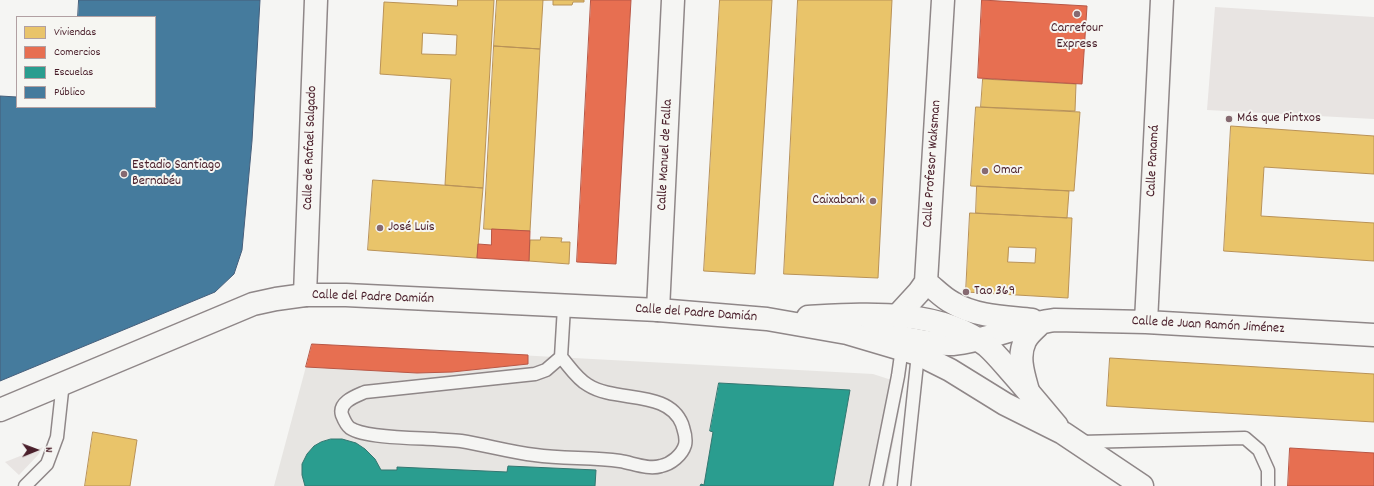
<!DOCTYPE html>
<html>
<head>
<meta charset="utf-8">
<style>
  body { margin:0 }
  #map { position:relative; width:1374px; height:486px; overflow:hidden; background:#f5f5f3; font-family:Dekko,sans-serif }
  canvas { display:block }
  .legend { position:absolute; left:16px; top:16px; width:140px; height:92px; box-sizing:border-box; background:#f6f6f2; border:1px solid #b1a0a2; margin:0; padding:5px 7px; list-style:none; font-size:12px; color:#4a1f2b }
  .legend li { display:flex; align-items:center; gap:8px; height:20px }
  .legend b { width:20px; border:1px solid #b1a0a2 }
  .north { position:absolute; left:16px; top:430px; width:40px; height:40px; -webkit-text-stroke:3px #f6f6f2; paint-order:stroke; rotate:89deg; font-size:11px; font-weight:700; line-height:16px; text-align:center; color:#4a1f2b }
  .north::after { content:''; display:block; margin:auto; width:14px; height:18px; background:#4a1f2b; clip-path:polygon(50% 0,100% 100%,50% 72%,0 100%) }
</style>
</head>
<body>
<div id="map">
<canvas width="1374" height="486"></canvas>
<ul class="legend">
<li><b style="height:11px;background:#e9c46a"></b>Viviendas</li>
<li><b style="height:11px;background:#e76f51"></b>Comercios</li>
<li><b style="height:11px;background:#2a9d8f"></b>Escuelas</li>
<li><b style="height:11px;background:#457b9d"></b>Público</li>
</ul>
<div class="north">N</div>
</div>
<script>
const ctx = document.querySelector('canvas').getContext('2d');
ctx.lineJoin = 'round';
function fillPath(path, color) {
  ctx.fillStyle = color;
  ctx.fill(path, 'evenodd');
}
function strokePath(path, color, width, dash) {
  ctx.strokeStyle = color;
  ctx.lineWidth = width;
  ctx.lineCap = dash ? 'butt' : 'round';
  ctx.setLineDash(dash || []);
  ctx.stroke(path);
}
function write(font, color, halo, rows, align = 'center') {
  ctx.font = font + ' Dekko,sans-serif';
  ctx.lineWidth = 4;
  ctx.setLineDash([]);
  ctx.textBaseline = 'middle';
  ctx.strokeStyle = halo;
  ctx.fillStyle = color;
  for (const [text, x, y, turn = 0] of rows) {
    ctx.save();
    ctx.translate(x, y);
    ctx.rotate((+turn || 0) * Math.PI / 180);
    ctx.textAlign = isNaN(turn) ? turn : align;
    if (halo) ctx.strokeText(text, 0, 0);
    ctx.fillText(text, 0, 0);
    ctx.restore();
  }
}
const built = new Path2D(`
  M312 344 873 374 904 384 885 486H274Z`);
const green = new Path2D(`
  M1215 7 1374 17V119L1207 110Z
  M43 447 38 455 19 475 5 462Z`);
const homes = new Path2D(`
  M458 0H494L483 188 445 185 451 79 380 74 384 2 457 6ZM423 33 457 35 456 55 422 54Z
  M497 0H543L540 49 494 46Z
  M543 0H584V2H573L572 5H553V0Z
  M720 0H772L755 274 704 271Z
  M798 0H892L878 278 784 274Z
  M494 46 540 49 530 231 484 229Z
  M983 79 1076 84 1075 111 981 107Z
  M976 107 1080 112 1074 191 971 186Z
  M1231 126 1374 136V174L1264 167 1261 216 1374 223V261L1224 251Z
  M373 180 483 188 477 258 368 250Z
  M977 186 1069 191 1067 218 976 213Z
  M970 213 1072 218 1068 298 966 292ZM1009 247 1036 248 1035 263 1008 262Z
  M541 237 562 238 561 242H570L569 264 529 261 530 240H540Z
  M1110 358 1374 374V422L1107 406Z
  M93 432 137 440 130 486H85Z`);
const shops = new Path2D(`
  M591 0H631L616 264 577 262Z
  M982 0 1087 6 1082 84 978 78Z
  M492 229 530 231 529 261 477 258 478 244 491 245Z
  M312 344 528 355V364L452 372 417 373 306 367Z
  M1290 448 1374 453V486H1288Z`);
const schools = new Path2D(`
  M719 383 850 390 833 486H700L701 484 704 485 713 432 710 431Z
  M331 439H342L356 443 365 449 375 459 381 470H397V467L507 472 508 466 596 470 595 486H305L302 475V464L307 454 314 446 321 442Z`);
const public = new Path2D(`
  M79 0H260L252 141 242 250 234 274 215 292 0 381V96L17 97V107H155V17H78Z`);
const service = new Path2D(`
  M561 357 546 370 535 374 365 392C356 396 338 402 342 415 344 420 346 425 350 428 365 438 414 438 434 439 443 440 452 440 461 441 486 445 510 452 535 455 563 459 592 457 620 461 633 463 648 470 661 466 671 464 682 455 685 445 687 437 684 431 682 424 668 389 616 403 588 385 577 379 569 366 561 357L564 307
  M1081 442 1245 438 1259 450 1268 470V486
  M25 486 47 464 57 437 63 382
  M876 486 898 376 902 348
  M904 486 918 354`);
const minor = new Path2D(`
  M926 282C935 289 943 298 953 303 977 317 1006 317 1032 320
  M305 295 316 0
  M658 310 673 0
  M897 316 919 292 926 282 943 0
  M1146 322 1162 0
  M868 334C880 335 893 335 905 338 921 341 937 345 953 344 988 341 1020 324 1055 320L1146 322 1374 335
  M1028 391C1024 376 1017 357 1025 341 1028 334 1036 328 1042 322`);
const tertiary = new Path2D(`
  M808 317C865 314 939 308 987 346 996 354 1004 364 1012 373 1027 390 1042 408 1057 426
  M0 410 253 304 276 299 305 295H346L658 310 767 319 847 333 918 354 950 370 1005 404 1063 433 1142 486`);
const markers = [
  [1077,14,4,"#866a71"],
  [1229,119,4,"#866a71"],
  [985,171,4,"#866a71"],
  [124,174,4,"#866a71"],
  [873,201,4,"#866a71"],
  [380,228,4,"#866a71"],
  [966,292,4,"#866a71"]
];
const poiNames = [
  ["Carrefour",1077,29,"center"],
  ["Express",1077,45,"center"],
  ["Más que Pintxos",1237,119],
  ["Estadio Santiago",132,166],
  ["Bernabéu",132,182],
  ["Omar",993,171],
  ["Caixabank",865,201,"right"],
  ["José Luis",388,228],
  ["Tao 369",974,292]
];
const streetNames = [
  ["Calle de Rafael Salgado",311,148,-88],
  ["Calle Manuel de Falla",666,155,-87],
  ["Calle Panamá",1154,161,-87],
  ["Calle Profesor Waksman",933,164,-86],
  ["Calle del Padre Damián",373,298,2],
  ["Calle del Padre Damián",696,314,4],
  ["Calle de Juan Ramón Jiménez",1208,326,3]
];
fillPath(built, '#e7e5e2');
fillPath(green, '#e8e4e2');
fillPath(homes, '#e9c46a');
strokePath(homes, '#b99257', 1);
fillPath(shops, '#e76f51');
strokePath(shops, '#b85746', 1);
fillPath(schools, '#2a9d8f');
strokePath(schools, '#347771', 1);
fillPath(public, '#457b9d');
strokePath(public, '#465f7b', 1);
strokePath(service, '#8f8788', 15);
strokePath(minor, '#8f8788', 25);
strokePath(tertiary, '#8f8788', 25);
strokePath(service, '#f5f5f3', 12);
strokePath(minor, '#f5f5f3', 22);
strokePath(tertiary, '#f5f5f3', 22);
for (const [x, y, r, color] of markers) {
  const dot = new Path2D();
  dot.arc(x, y, r, 0, 2 * Math.PI);
  ctx.fillStyle = color;
  ctx.fill(dot);
  strokePath(dot, '#f6f6f2', 1.5);
}
write('14px', '#4a1f2b', '#f6f6f2', poiNames, 'left');
write('14px', '#4a1f2b', '#f6f6f2', streetNames);
</script>
</body>
</html>
